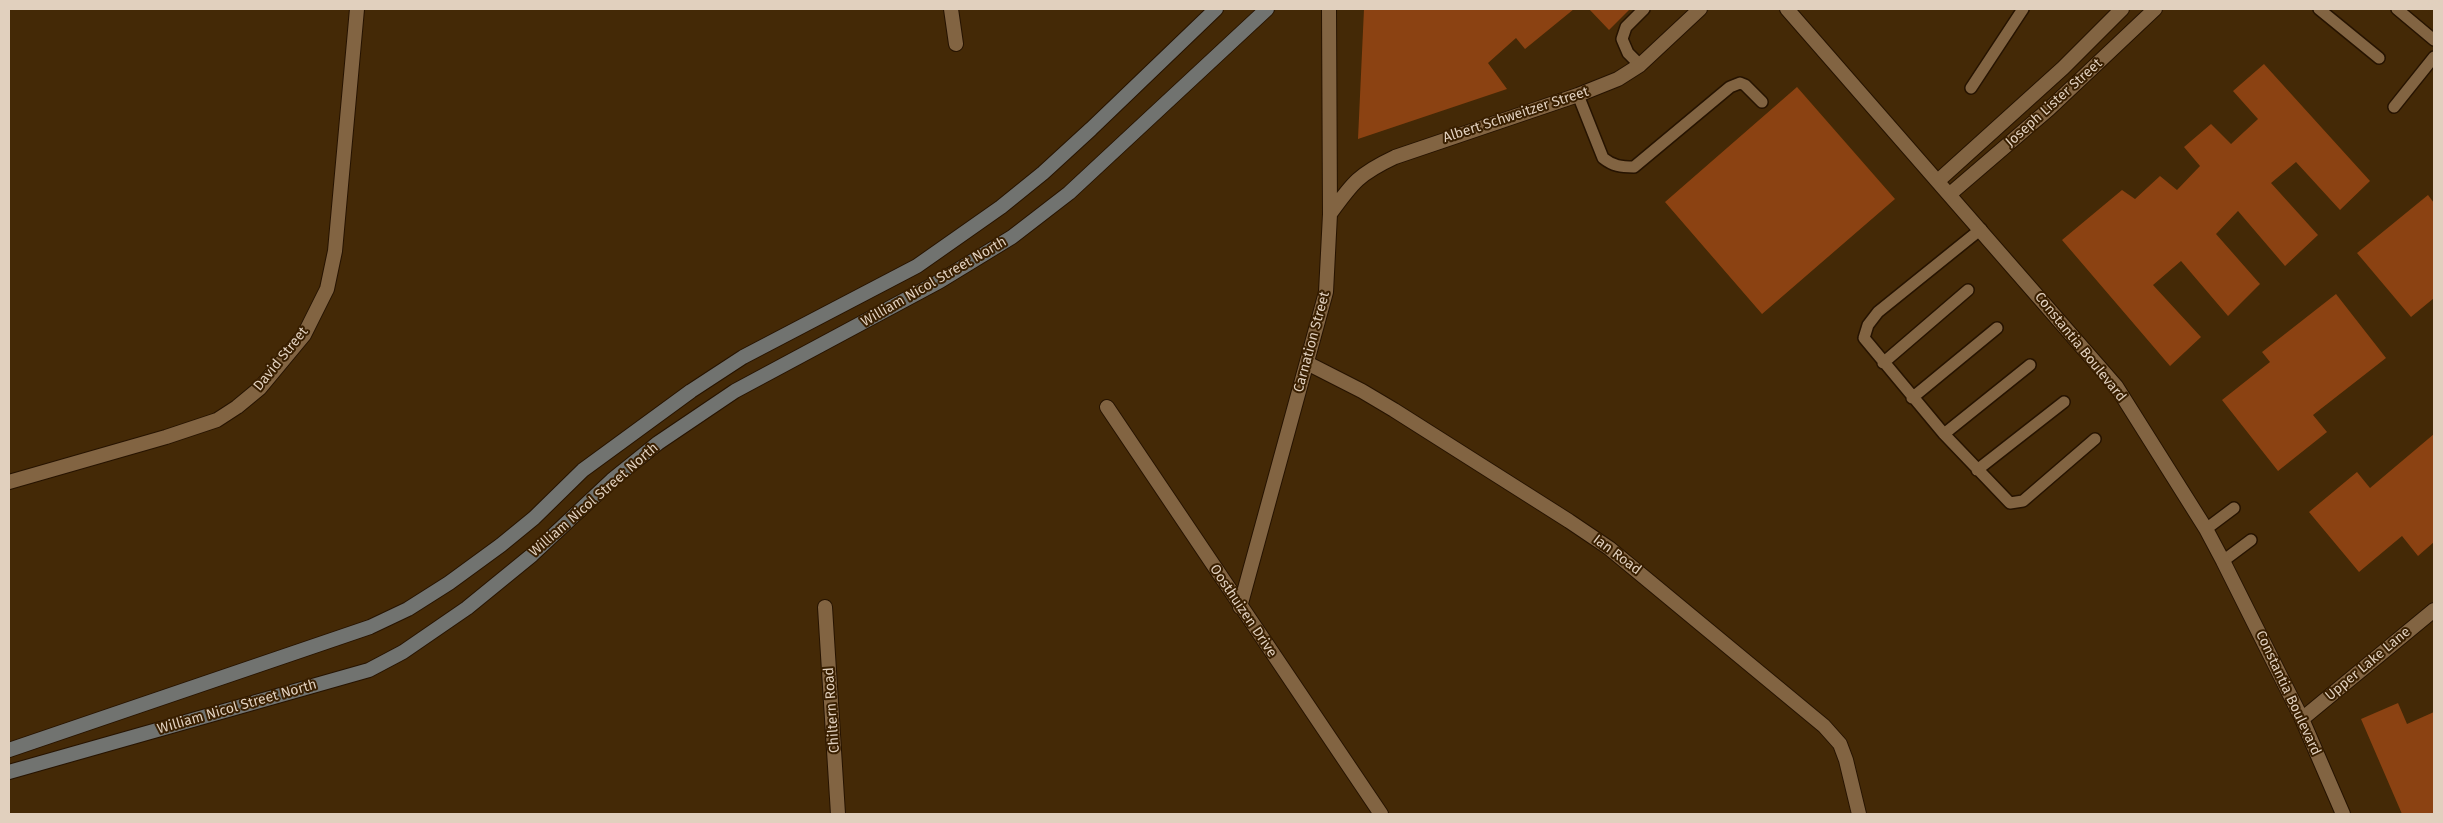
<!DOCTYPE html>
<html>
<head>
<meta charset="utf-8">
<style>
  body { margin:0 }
  #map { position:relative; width:2443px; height:823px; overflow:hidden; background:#442906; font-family:"Fira Sans",sans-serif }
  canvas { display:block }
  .frame { position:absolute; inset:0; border:10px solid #e1d0be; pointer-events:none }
</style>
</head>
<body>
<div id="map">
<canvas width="2443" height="823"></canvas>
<div class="frame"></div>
</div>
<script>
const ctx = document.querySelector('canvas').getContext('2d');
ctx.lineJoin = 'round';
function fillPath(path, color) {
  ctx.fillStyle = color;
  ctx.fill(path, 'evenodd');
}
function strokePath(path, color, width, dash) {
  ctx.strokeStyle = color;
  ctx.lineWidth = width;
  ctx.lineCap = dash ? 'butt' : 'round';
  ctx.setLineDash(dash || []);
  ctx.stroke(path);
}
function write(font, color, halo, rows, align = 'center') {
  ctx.font = font + ' "Fira Sans",sans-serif';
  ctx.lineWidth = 4;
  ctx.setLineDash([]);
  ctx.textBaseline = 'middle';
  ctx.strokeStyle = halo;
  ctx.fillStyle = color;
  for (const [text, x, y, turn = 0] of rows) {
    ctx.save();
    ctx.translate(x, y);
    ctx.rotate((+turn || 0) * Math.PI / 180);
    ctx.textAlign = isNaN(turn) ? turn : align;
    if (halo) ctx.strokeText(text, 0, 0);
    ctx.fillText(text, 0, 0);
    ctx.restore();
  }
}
const building = new Path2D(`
  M1364 9H1574L1525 49 1516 38 1488 63 1507 89 1358 139Z
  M1589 9H1630L1609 30Z
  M2264 64 2370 181 2340 210 2296 162 2271 183 2318 235 2285 266 2238 211 2216 234 2260 284 2228 316 2181 261 2153 285 2201 337 2170 366 2062 240 2122 190 2135 199 2160 176 2177 190 2200 166 2184 147 2211 124 2231 144 2258 119 2233 91Z
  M1797 87 1895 199 1762 314 1665 202Z
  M2428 195 2434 203V298L2411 317 2357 253Z
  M2336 294 2386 358 2313 415 2327 432 2278 471 2222 400 2270 362 2262 352Z
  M2434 434V542L2418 556 2402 536 2359 572 2309 512 2357 472 2370 488Z
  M2398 703 2407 724 2434 712V814H2402L2361 719Z`);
const service = new Path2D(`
  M2319 9 2379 58
  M2397 9 2434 40
  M1640 65 1628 53 1622 39 1626 27 1644 9
  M1971 88 2023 9
  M1578 95 1603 158C1613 166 1621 167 1634 167L1730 87 1740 83 1745 85 1762 102
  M2394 107 2434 57
  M1981 229 1878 312 1868 325 1864 338 1944 434 2010 503 2023 501 2095 439
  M1883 363 1968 290
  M1912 398 1997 328
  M1944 434 2030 365
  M1977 470 2064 402
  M2206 529 2234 508
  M2223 561 2251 540`);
const minor = new Path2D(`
  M951 9 956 44
  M1330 214C1353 182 1359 174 1395 157L1578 95 1618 79 1640 65 1700 9
  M1307 363 1362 391 1394 410 1569 521 1609 548 1824 726 1840 744 1846 760 1859 814
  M1107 407 1381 814
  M9 482 166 437 217 420 237 407 260 388 304 335 327 289 335 251 357 9
  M825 607 838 814
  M1240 607 1326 292 1330 214 1329 9
  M2302 719 2434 610`);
const tertiary = new Path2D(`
  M1787 9 2116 386 2206 529 2223 561 2302 719 2343 814
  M1939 180 2063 68 2122 9
  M1950 194 2049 109 2155 9`);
const secondary = new Path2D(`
  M9 750 370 627 408 609 449 583 501 545 534 518 583 470 691 391 743 357 917 266 1001 207 1043 173 1091 129 1216 9
  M9 772 369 670 403 652 467 608 532 555 612 480 658 443 735 391 940 281 1012 237 1069 193 1267 9`);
const streetNames = [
  ["Joseph Lister Street",2054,103,-42],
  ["Albert Schweitzer Street",1516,115,-18],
  ["William Nicol Street North",934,282,-30],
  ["Carnation Street",1312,342,-75],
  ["Constantia Boulevard",2080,347,51],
  ["David Street",281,359,-51],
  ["William Nicol Street North",594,500,-41],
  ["Ian Road",1617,555,37],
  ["Oosthuizen Drive",1243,611,56],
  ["Upper Lake Lane",2368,664,-40],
  ["Constantia Boulevard",2288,693,65],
  ["William Nicol Street North",237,707,-16],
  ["Chiltern Road",832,710,-94]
];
fillPath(building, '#8b4212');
strokePath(service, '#261300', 14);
strokePath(minor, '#261300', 16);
strokePath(tertiary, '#261300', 16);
strokePath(secondary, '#261300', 16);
strokePath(service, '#826442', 11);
strokePath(minor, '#826442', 14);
strokePath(tertiary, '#826442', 14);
strokePath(secondary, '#717370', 14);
write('14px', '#e1d0be', '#391f00', streetNames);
</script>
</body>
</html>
